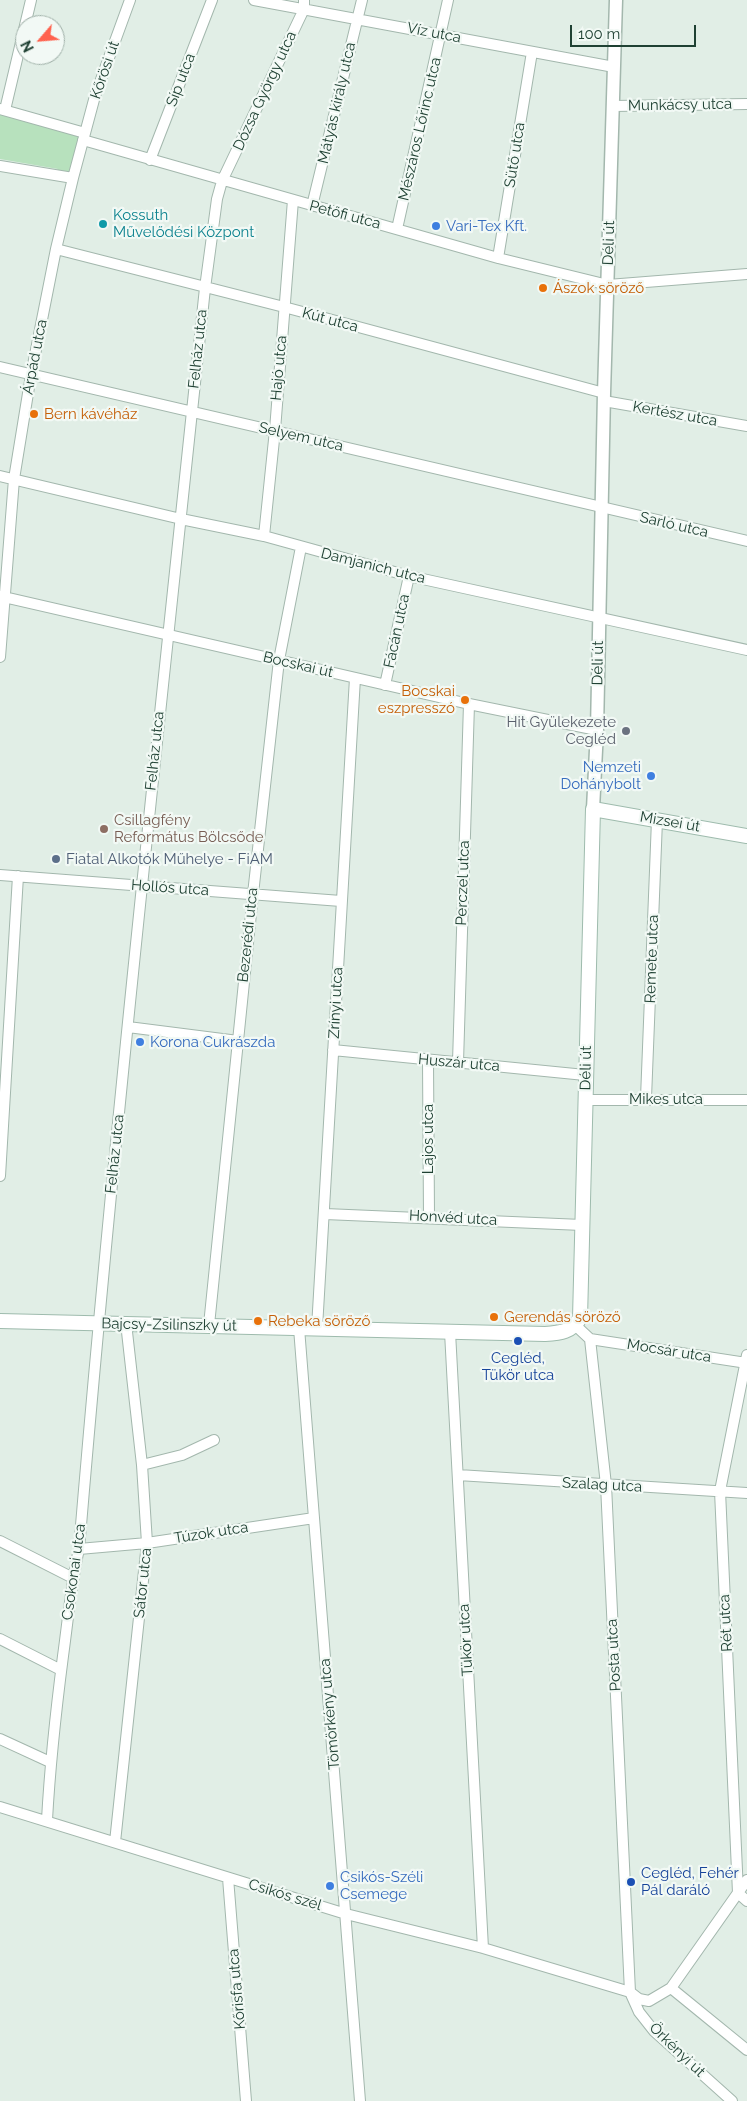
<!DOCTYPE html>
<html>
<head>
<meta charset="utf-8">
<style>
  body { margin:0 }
  #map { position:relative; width:747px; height:2101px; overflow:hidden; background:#e1eee6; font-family:Raleway,sans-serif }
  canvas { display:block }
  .north { position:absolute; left:15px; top:15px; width:50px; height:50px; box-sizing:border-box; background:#f2f9f5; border:1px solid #9eafa7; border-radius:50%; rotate:243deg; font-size:14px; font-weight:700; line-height:20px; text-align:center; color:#1f4133 }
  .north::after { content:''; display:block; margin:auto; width:18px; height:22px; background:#ff624e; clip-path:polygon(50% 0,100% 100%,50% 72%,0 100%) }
  .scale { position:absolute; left:570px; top:25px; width:126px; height:22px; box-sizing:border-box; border:2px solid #1f4133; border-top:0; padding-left:6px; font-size:15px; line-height:18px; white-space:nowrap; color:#1f4133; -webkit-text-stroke:4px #f2f9f5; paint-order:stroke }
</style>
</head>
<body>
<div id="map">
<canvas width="747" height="2101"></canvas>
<div class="north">N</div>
<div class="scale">100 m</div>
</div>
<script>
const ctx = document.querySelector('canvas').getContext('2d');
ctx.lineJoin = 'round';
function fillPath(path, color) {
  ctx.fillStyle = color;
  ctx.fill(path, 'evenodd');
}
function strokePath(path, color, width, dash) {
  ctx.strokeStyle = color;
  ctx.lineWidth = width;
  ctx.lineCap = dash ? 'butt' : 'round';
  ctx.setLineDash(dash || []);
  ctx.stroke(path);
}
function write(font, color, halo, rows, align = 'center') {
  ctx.font = font + ' Raleway,sans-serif';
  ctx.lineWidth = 4.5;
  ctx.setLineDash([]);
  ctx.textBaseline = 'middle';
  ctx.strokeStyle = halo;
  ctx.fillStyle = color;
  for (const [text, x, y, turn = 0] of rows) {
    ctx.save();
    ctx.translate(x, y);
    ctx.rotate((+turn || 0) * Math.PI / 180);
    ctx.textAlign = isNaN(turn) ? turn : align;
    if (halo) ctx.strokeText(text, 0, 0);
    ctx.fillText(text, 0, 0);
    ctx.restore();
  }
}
const green = new Path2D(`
  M0 109 85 133 73 178 53 175 58 169 0 159Z`);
const minor = new Path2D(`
  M254 0 614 67
  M613 106 747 104
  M0 109 85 133
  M5 110 31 0
  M83 140 498 258 608 285 747 274
  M150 160 212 0
  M0 166 73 178
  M312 206 362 0
  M397 229 448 0
  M56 249 284 307 604 393
  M498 258 532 52
  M0 367 747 541
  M604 401 747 426
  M0 476 181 519 264 536 409 576 747 650
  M264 536 275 430 293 200
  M0 596 469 704 597 730
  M0 657 14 479 31 375 56 249 73 178 95 96 130 0
  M385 685 409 576
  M0 875 341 901
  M128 1027 238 1041
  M333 1050 585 1075
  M428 1060 429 1217
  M458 1062 469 704
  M646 1098 657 820
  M585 1100H747
  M0 1176 18 876
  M325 1214 582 1225
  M209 1325 253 894 279 660 301 547
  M575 1325 590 1339 606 1485 630 1992 639 2012 654 2031 732 2101
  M299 1328 360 2101
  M317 1328 355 678
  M450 1332 483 1948
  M590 1339 747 1363
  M747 1355 720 1491 738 1893 747 1901
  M142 1465 182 1455 214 1440
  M458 1475 747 1493
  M0 1541 73 1578
  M79 1549 147 1543 314 1518
  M0 1639 61 1670
  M0 1739 50 1762
  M0 1807 346 1914 483 1948 630 1992 639 1999 649 2001 671 1988 747 1880
  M47 1820C50 1765 56 1710 63 1656 68 1620 71 1584 79 1549 114 1128 161 708 205 288L217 199 222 181 304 9V0
  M115 1842 147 1543 142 1465 126 1323
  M228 1878 246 2101
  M671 1988 747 2050`);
const tertiary = new Path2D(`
  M593 809 597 730 604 393 616 0`);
const secondary = new Path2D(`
  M0 1321 545 1334C560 1333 572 1332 580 1318L593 809 747 836`);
const markers = [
  [103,224,5,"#0f9aa8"],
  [436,226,5,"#3f7fe0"],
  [543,288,5,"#e8710a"],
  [34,414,5,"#e8710a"],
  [465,700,5,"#e8710a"],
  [626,731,5,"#6b7280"],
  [651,776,5,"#3f7fe0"],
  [104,829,5,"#8d6e63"],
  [56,859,5,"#5c6f8a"],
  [140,1042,5,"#3f7fe0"],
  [494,1317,5,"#e8710a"],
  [258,1321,5,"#e8710a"],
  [518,1341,5,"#1a4fb4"],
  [631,1882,5,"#1a4fb4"],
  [330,1886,5,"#3f7fe0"]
];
const streetNames = [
  ["Víz utca",434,33,11],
  ["Kőrösi út",105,70,-71],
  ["Síp utca",181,80,-69],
  ["Dózsa György utca",265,91,-65],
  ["Mátyás király utca",337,103,-77],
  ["Munkácsy utca",680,105,-1],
  ["Mészáros Lőrinc utca",420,129,-77],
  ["Sütő utca",515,155,-81],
  ["Petőfi utca",345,215,15],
  ["Déli út",609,243,-88],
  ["Kút utca",330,320,15],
  ["Felház utca",198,349,-84],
  ["Árpád utca",35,357,-79],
  ["Hajó utca",279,368,-85],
  ["Kertész utca",675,414,10],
  ["Selyem utca",301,437,13],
  ["Sarló utca",674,525,13],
  ["Damjanich utca",373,566,14],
  ["Fácán utca",397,631,-78],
  ["Déli út",598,663,-89],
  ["Bocskai út",298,665,13],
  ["Felház utca",155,751,-84],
  ["Mizsei út",670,822,10],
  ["Perczel utca",463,883,-88],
  ["Hollós utca",170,888,4],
  ["Bezerédi utca",248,935,-84],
  ["Remete utca",652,959,-88],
  ["Zrínyi utca",336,1003,-87],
  ["Huszár utca",459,1063,5],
  ["Déli út",586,1068,-89],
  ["Mikes utca",666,1099],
  ["Lajos utca",428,1139,-90],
  ["Felház utca",115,1154,-84],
  ["Honvéd utca",453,1218,3],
  ["Bajcsy-Zsilinszky út",169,1325,1],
  ["Mocsár utca",669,1351,9],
  ["Szalag utca",602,1485,3],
  ["Túzok utca",211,1533,-9],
  ["Csokonai utca",74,1572,-82],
  ["Sátor utca",143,1583,-84],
  ["Rét utca",726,1623,-93],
  ["Tükör utca",466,1640,-93],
  ["Posta utca",614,1655,-93],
  ["Tömörkény utca",330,1714,-95],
  ["Csikós szél",285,1895,17],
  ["Kőrisfa utca",237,1989,-95],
  ["Örkényi út",677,2050,44]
];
const cultureNames = [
  ["Kossuth",113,215],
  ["Művelődési Központ",113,232]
];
const shopNames = [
  ["Vari-Tex Kft.",446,226],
  ["Nemzeti",641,767,"right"],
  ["Dohánybolt",641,784,"right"],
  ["Korona Cukrászda",150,1042],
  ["Csikós-Széli",340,1877],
  ["Csemege",340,1894]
];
const foodNames = [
  ["Ászok söröző",553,288],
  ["Bern kávéház",44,414],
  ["Bocskai",455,691,"right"],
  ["eszpresszó",455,708,"right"],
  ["Gerendás söröző",504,1317],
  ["Rebeka söröző",268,1321]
];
const worshipNames = [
  ["Hit Gyülekezete",616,722],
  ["Cegléd",616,739]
];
const educationNames = [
  ["Csillagfény",114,820],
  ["Református Bölcsőde",114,837]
];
const serviceNames = [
  ["Fiatal Alkotók Műhelye - FiAM",66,859]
];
const transitNames = [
  ["Cegléd,",518,1358],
  ["Tükör utca",518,1375],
  ["Cegléd, Fehér",641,1873,"left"],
  ["Pál daráló",641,1890,"left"]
];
fillPath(green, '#b7e1bd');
strokePath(minor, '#a3b7ad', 12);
strokePath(tertiary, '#a3b7ad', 15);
strokePath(secondary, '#9ebbad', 16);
strokePath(minor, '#fff', 10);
strokePath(tertiary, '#fff', 12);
strokePath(secondary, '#fff', 14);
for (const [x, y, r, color] of markers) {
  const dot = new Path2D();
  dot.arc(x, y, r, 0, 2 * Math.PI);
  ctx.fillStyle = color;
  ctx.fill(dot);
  strokePath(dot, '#f2f9f5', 2);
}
write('15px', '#1f4133', '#f2f9f5', streetNames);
write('15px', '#0d838f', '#f2f9f5', cultureNames, 'left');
write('15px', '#366cbe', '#f2f9f5', shopNames, 'left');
write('15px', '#c56008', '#f2f9f5', foodNames, 'left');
write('15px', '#5b616d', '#f2f9f5', worshipNames, 'right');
write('15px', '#785e54', '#f2f9f5', educationNames, 'left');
write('15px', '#4e5e75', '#f2f9f5', serviceNames, 'left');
write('15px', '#164399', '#f2f9f5', transitNames);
</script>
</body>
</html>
